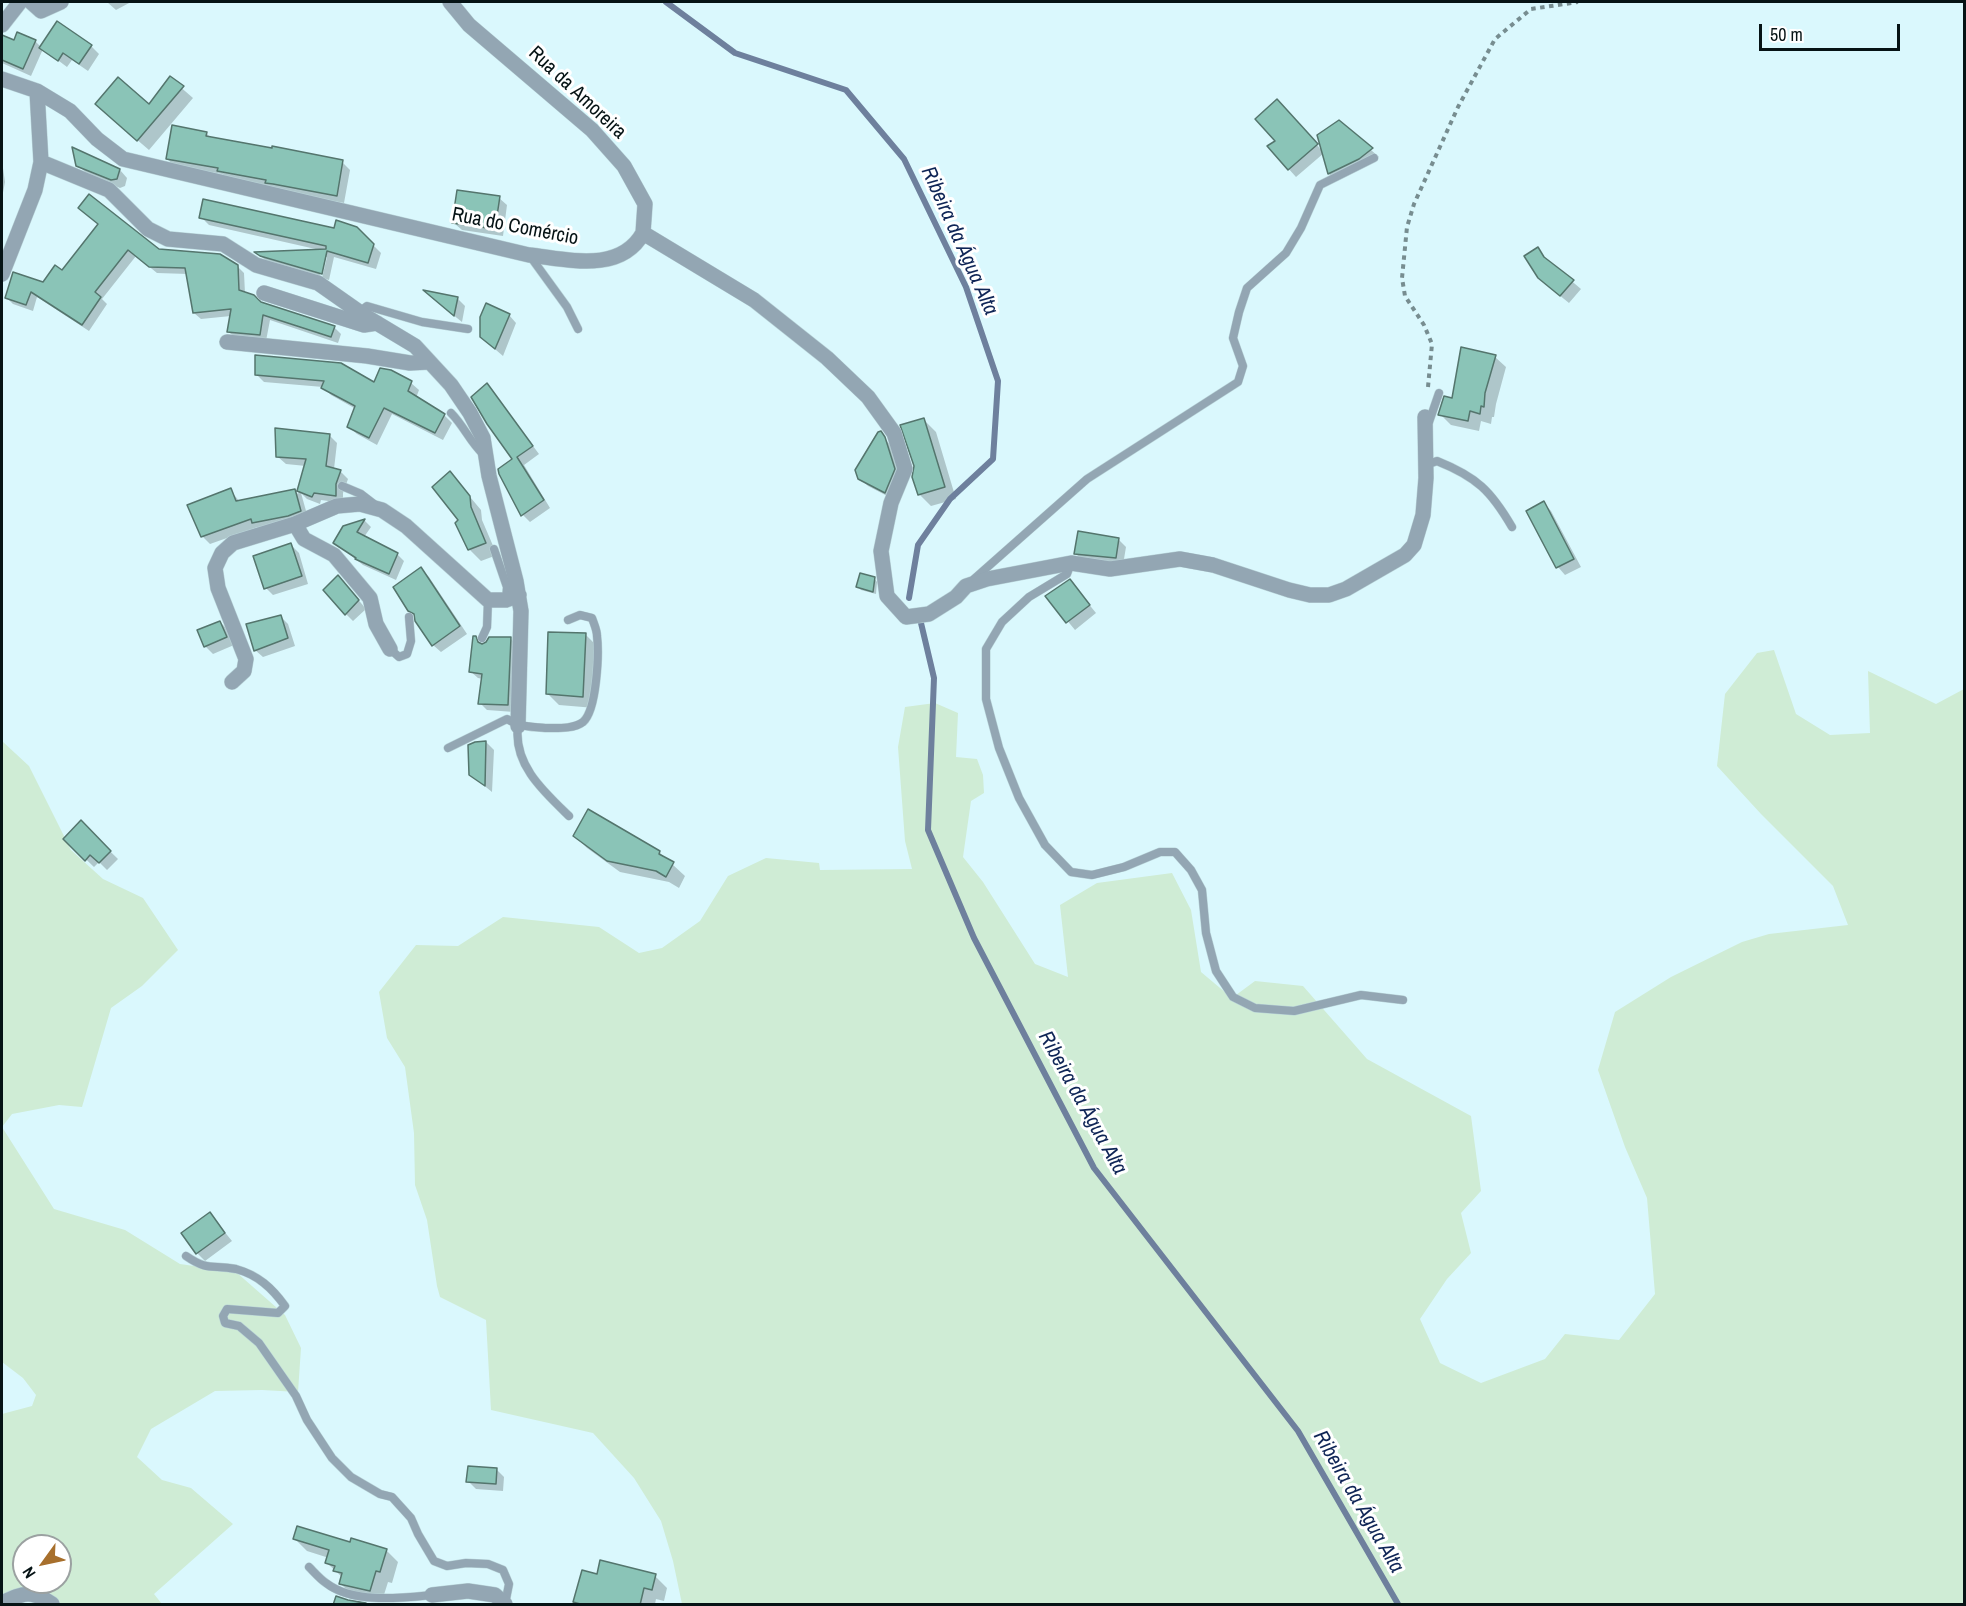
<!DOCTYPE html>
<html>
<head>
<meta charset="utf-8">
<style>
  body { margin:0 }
  #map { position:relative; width:1966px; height:1606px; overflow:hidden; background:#daf8fd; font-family:"Archivo Narrow",sans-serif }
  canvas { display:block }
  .frame { position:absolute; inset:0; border:3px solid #061315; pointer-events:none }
  .north { position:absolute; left:12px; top:1534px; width:60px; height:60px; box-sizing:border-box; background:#fff; border:2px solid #9ba1a1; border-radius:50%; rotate:237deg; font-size:16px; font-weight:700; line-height:24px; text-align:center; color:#061315 }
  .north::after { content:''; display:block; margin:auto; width:21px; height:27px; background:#a76f2c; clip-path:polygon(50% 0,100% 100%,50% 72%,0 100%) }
  .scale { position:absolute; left:1759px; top:24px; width:141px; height:27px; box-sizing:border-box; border:3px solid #061315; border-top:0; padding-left:8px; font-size:18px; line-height:21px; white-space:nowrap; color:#061315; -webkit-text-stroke:4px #fff; paint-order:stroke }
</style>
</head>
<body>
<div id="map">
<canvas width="1966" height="1606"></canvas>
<div class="frame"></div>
<div class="north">N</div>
<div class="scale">50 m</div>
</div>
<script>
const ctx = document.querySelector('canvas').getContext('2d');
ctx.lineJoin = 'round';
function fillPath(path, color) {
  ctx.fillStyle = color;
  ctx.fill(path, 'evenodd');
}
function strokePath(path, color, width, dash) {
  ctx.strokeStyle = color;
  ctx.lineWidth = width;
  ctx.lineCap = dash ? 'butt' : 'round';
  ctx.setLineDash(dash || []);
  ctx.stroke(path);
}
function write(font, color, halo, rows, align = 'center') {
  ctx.font = font + ' "Archivo Narrow",sans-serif';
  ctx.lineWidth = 6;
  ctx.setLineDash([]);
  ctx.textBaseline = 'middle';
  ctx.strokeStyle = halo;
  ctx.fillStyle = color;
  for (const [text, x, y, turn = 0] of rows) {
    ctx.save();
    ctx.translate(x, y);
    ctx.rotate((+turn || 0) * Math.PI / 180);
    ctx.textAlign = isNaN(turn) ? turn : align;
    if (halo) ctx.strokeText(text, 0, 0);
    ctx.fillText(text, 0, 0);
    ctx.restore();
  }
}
const green = new Path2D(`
  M1774 650 1796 714 1830 735 1870 733 1868 671 1936 704 1964 689V1604H682L673 1561 661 1521 634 1478 593 1433 491 1410 486 1320 440 1297 437 1286 427 1220 415 1185 414 1133 405 1067 387 1038 379 992 416 945 458 946 503 917 599 927 639 953 662 948 700 921 728 876 766 858 819 863 820 870 912 869 905 841 898 747 905 707 935 703 958 713 956 757 977 759 983 775 984 793 971 801 963 857 983 882 1035 964 1068 977 1060 905 1097 883 1172 873 1191 910 1201 972 1232 998 1255 981 1303 986 1367 1059 1471 1116 1481 1191 1461 1213 1471 1253 1447 1279 1420 1319 1440 1363 1481 1383 1545 1359 1565 1334 1619 1340 1655 1294 1647 1198 1625 1147 1598 1070 1615 1012 1671 977 1742 942 1769 934 1848 925 1833 886 1761 814 1717 766 1725 694 1757 653Z
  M2 741 29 766 71 850 103 879 143 898 178 950 142 986 111 1008 82 1107 59 1105 12 1114 2 1127 54 1209 125 1230 180 1264 236 1272 285 1315 301 1348 298 1392 262 1390 215 1391 151 1429 137 1457 162 1480 191 1488 233 1524 154 1594 162 1604H59L2 1597V1414L32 1406 36 1395 23 1378 2 1362ZM24 1546H60V1582H24Z`);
const shadow = new Path2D(`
  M107 2H131L116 10Z
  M58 23 91 46 99 54 88 71 72 60 67 67 43 49 31 76 2 63V37L14 42 35 41 41 47Z
  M170 78 193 98 149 150 107 114 149 106Z
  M1285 108 1323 152 1339 122 1379 157 1367 166 1337 181 1329 174 1324 153 1296 177 1269 147 1277 141Z
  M206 133 211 138 342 162 350 170 344 203 282 192 226 178 222 174 175 166 167 159Z
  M2 161 5 182 2 198Z
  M78 165 120 170 127 178 125 186 120 188 86 173Z
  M499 198 507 205 503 236 462 230 454 223Z
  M201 217 335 229 356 228 381 253 376 269 334 257 329 280 322 278 327 257H324L319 278 269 263 257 253 320 250 209 225Z
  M99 224 158 251 237 266 244 273 245 293 262 304 334 327 341 334 338 343 270 320 266 341 235 338 229 332 231 316 201 319 194 313 188 274 157 273 136 256 102 299 107 304 89 331 37 297 33 311 13 304 6 297 44 284 62 272Z
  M1538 249 1549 262 1581 289 1569 303 1548 286Z
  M432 298H457L465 306 462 322Z
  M509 315 516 323 503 356 489 344Z
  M1495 357 1506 367 1496 404 1494 417H1492L1491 424 1481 421 1479 431 1451 425 1440 414Z
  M256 374 375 384 411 383 419 390 416 398 444 415 452 423 443 440 392 414 377 445 357 434 349 427 356 409 331 395 323 387 264 382Z
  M487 385 539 454 524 465 550 508 530 522 523 515 501 478 499 469 514 459Z
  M924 420 936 432 956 499 931 506 919 494Z
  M880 433 892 447 902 477 893 499 868 486 859 478Z
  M329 435 337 443 334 469 340 471 348 479 343 493V503L321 500 320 504 307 499 301 493 308 518 261 530 258 527 210 544 202 536 230 490 240 502 295 491 298 494 306 466 286 464 278 457Z
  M450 473 481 510 482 520 497 555 481 561 469 549 460 520Z
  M1544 503 1551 511 1581 567 1565 575 1558 567Z
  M364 520 371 527 364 537 397 554 404 561 396 580 363 565 335 543 344 527Z
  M1118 539 1126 547 1123 565 1083 561 1075 553Z
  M291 545 299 553 308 584 273 595 266 588Z
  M421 569 429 577 467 634 441 652 433 645 416 617 410 610Z
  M874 578 877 582 876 594 861 590 857 586Z
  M1070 581 1096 613 1075 630 1047 596Z
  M346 585 366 609 353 621 346 614Z
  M280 616 288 624 295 646 263 657 255 650Z
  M220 622 228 630 234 645 213 654 205 646Z
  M585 634 597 646 595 708 559 705 547 693Z
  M476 638 483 645 510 638 517 645 514 712 487 710 480 703 483 679 478 678 470 671Z
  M486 742 494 750 492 792 471 775Z
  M81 823 118 859 107 870 99 862 94 867 65 839Z
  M575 836 659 852 685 876 679 888 669 882 620 872 587 848Z
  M210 1214 232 1241 205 1261 197 1253Z
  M496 1469 504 1477 503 1491 476 1489 468 1481Z
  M295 1539 351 1544 386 1550 398 1562 392 1583 388 1582 383 1598 353 1596 341 1584 343 1578 327 1563 329 1558 307 1551Z
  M598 1576H655L667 1588 664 1601 656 1599 655 1604H578L575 1601Z`);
const stream = new Path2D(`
  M666 2 735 53 846 90 904 159 966 287 998 381 993 459 950 499 918 545 909 598
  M921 623 934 678 928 830 974 938 1094 1168 1298 1431 1398 1604`);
const building = new Path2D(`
  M57 21 92 45 79 64 63 53 58 61 39 48Z
  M17 32 36 40 23 69 2 60V35L14 40Z
  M170 76 184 86 137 141 95 104 118 77 149 104Z
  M1277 99 1318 144 1288 170 1267 146 1275 141 1255 119Z
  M1339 120 1373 148 1359 159 1328 174 1317 135Z
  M172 125 207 132 206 136 272 148V146L343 160 337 196 273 184 265 183 266 180 217 171 218 168 166 159Z
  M72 147 120 169 117 179 111 180 76 166Z
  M457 190 500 196 495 229 452 223Z
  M89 194 159 249 220 254 238 265 239 290 254 295 261 302 335 326 331 337 263 315 260 335 227 332 231 309 193 313 185 268 149 267 128 250 95 292 101 297 82 325 31 292 26 305 5 298 13 272 43 282 55 265 62 270 98 224 78 208Z
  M203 199 334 228 336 220 357 227 374 244 368 263 327 251 322 274 260 256 254 252 326 249V246L199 218Z
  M1538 247 1544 257 1574 280 1560 296 1538 278 1524 256Z
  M423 290 458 297 454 316Z
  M486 303 510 314 495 349 480 337V317Z
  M1461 347 1496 355 1485 393 1484 407 1481 406 1480 414 1470 411 1468 421 1438 415 1444 396 1452 398Z
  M255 355 341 363 374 382 380 368 391 370 412 381 408 391 445 414 435 433 384 408 369 438 347 427 355 406 321 388 324 381 255 375Z
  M487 383 533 446 517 457 544 500 521 516 499 474 498 469 512 459 487 424 471 397Z
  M924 418 945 487 918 495 912 477 914 466 900 425Z
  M275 428 330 434 326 466 341 470 336 484V496L314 493 312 497 297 491 306 459 276 457Z
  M881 431 885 437 895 469 885 493 858 479 855 470 878 432Z
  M450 471 470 496 471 507 486 543 468 550 455 523 458 520 432 487Z
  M231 488 236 501 295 489 301 511 288 516 252 523 251 519 201 537 187 505Z
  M1544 501 1574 559 1556 568 1526 511Z
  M365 519 357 532 398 553 389 574 355 559 356 558 333 543 343 526Z
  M1078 531 1119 538 1116 558 1074 554Z
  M291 543 302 576 264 589 253 556Z
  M421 567 460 626 432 646 415 621 414 614 408 611 393 587Z
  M860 573 875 577 873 592 856 587Z
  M338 575 359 600 345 615 323 590Z
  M1070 579 1090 605 1066 623 1045 596Z
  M281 615 288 638 254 651 246 624Z
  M220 621 227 637 204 647 197 630Z
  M548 632 586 633 583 697 546 694Z
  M473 636H476L478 642 482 644 486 642 489 637H511L508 705 478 704 482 674 469 672Z
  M486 741 485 786 469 775 468 745 475 742Z
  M588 809 660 851 659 854 674 862 666 877 656 871 607 861 573 836Z
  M81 820 111 851 99 863 90 855 85 861 63 839Z
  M210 1212 225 1233 196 1254 181 1233Z
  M468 1466 497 1468 496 1484 466 1482Z
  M297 1526 350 1542 351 1538 387 1549 380 1572 376 1571 370 1591 339 1584 342 1573 333 1571 335 1566 325 1563 329 1550 293 1539Z
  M600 1560 656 1574 652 1590 644 1588 640 1605H584L573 1602 582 1570 597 1574Z
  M336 1596 348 1600 366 1603 333 1605Z`);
const path = new Path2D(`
  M1428 387 1432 344 1424 325 1405 296 1402 278 1407 227 1414 204 1458 107 1495 39 1531 9 1578 2`);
const service = new Path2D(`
  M530 256 567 307 578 329
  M359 312 367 306 422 322 468 329
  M451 413C464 426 470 442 483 454
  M1429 422 1439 393
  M1426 465 1437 461C1477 477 1491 491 1512 527
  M342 486 361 494 374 504
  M494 549 507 587 506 600
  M1071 563 1067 574 1029 597 1002 622 986 649V699L999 748 1019 798 1045 845 1071 872 1092 875 1124 867 1160 852H1175L1191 870 1202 890 1206 933 1216 971 1233 997 1255 1008 1294 1011 1361 995 1403 1000
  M974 579 1087 479 1238 382 1243 366 1233 338 1239 312 1247 288 1286 253 1301 228 1320 185 1374 158
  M482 638 487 627 488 600
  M390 649 399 657 407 654 411 641 409 617
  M518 726C513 764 543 791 569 816
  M448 748 507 719C520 727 532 727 547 728 558 728 574 729 583 722 597 710 599 653 597 636 597 630 594 624 592 618L580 615 568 620
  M186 1256C209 1272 213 1264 236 1269 258 1275 272 1288 285 1306L278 1313 227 1309 223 1316 225 1323 239 1326 259 1343 296 1396 307 1420 332 1458 351 1477 380 1494 392 1497 411 1518 418 1534 434 1561 447 1566 466 1563 488 1564 503 1570 509 1584 505 1604
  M309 1567C314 1572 320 1579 326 1583 353 1604 401 1598 432 1595`);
const minor = new Path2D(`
  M31 2 41 11 61 2
  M450 2 469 25 592 130 624 166 645 204 643 233
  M2 25 20 2
  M2 79 37 91 70 111 97 139 123 159 529 255C567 259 620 274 643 233L754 300 827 358 868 397 894 433 905 469 891 503 881 551 887 596 906 617 929 614 956 597 966 586 987 579 1071 563 1110 569 1180 559 1213 565 1289 590 1310 595H1329L1346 589 1405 555 1414 545 1423 515 1426 478 1425 417
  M41 162 109 190 148 229 168 239 223 244 256 265 318 283 365 316 415 346 451 385 470 413 483 438 489 476 516 581 521 611 518 726
  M2 274 35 190 41 162 37 91
  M264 293 364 325 377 323
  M227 342 367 356 410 363 429 362
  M295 524 304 539 334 555 370 598 376 624 390 649
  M232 682 244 671 246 659 218 588 215 568 222 553 233 543 295 524 337 506 360 504 382 510 406 526 488 600H506L519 595
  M432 1595 468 1591 495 1595 505 1604
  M2 1603C25 1592 31 1590 52 1604`);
const streetNames = [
  ["Rua da Amoreira",577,93,43],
  ["Rua do Comércio",515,227,11]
];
const waterNames = [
  ["Ribeira da Água Alta",959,241,66],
  ["Ribeira da Água Alta",1082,1103,61],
  ["Ribeira da Água Alta",1358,1502,60]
];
fillPath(green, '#cfecd5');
fillPath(shadow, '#0003');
strokePath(stream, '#6e809d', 6);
fillPath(building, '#8ac4b7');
strokePath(building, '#54756d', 1.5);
strokePath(service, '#b8d3d8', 9);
strokePath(minor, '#b8d3d8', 16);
strokePath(path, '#778d90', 4, [4.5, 4.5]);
strokePath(service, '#93a6b3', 8);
strokePath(minor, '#93a6b3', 15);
write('20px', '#061315', '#fff', streetNames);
write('italic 21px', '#0f2556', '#fff', waterNames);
</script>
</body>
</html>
